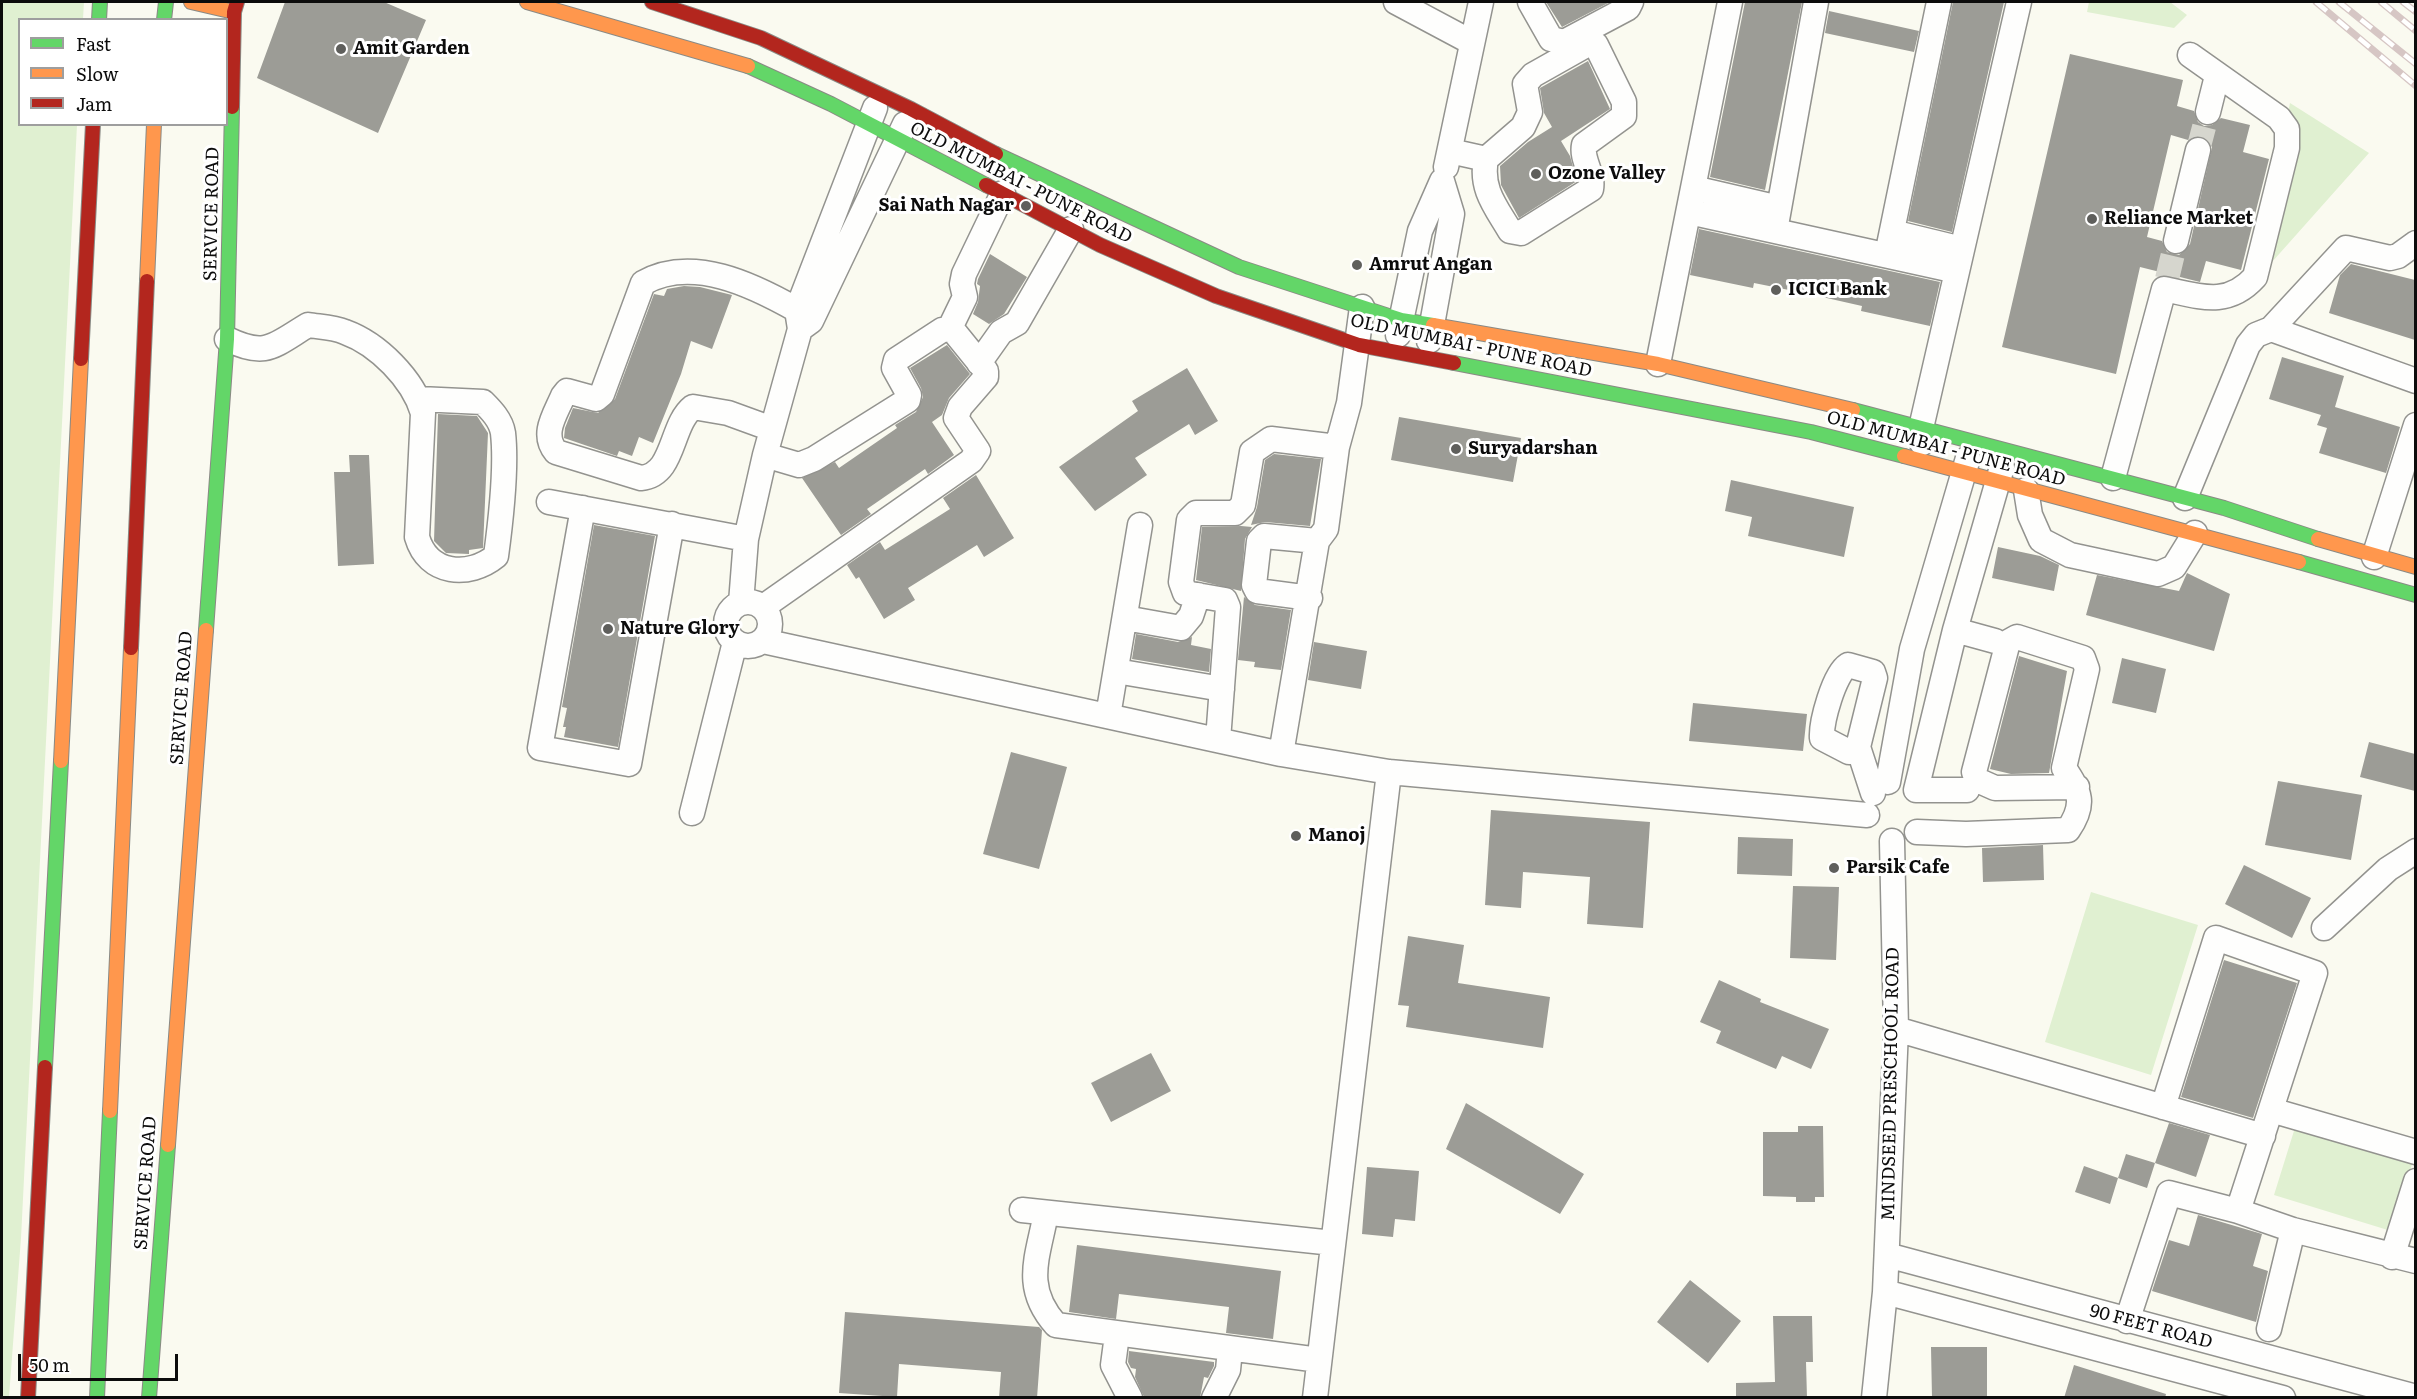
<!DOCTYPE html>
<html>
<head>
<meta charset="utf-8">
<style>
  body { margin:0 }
  #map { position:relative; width:2417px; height:1399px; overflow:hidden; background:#fafaf0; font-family:Literata,serif }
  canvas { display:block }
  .frame { position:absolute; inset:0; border:3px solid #0c0c0c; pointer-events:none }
  .legend { position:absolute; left:18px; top:18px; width:210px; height:108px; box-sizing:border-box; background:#fff; border:2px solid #9e9e9e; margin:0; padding:8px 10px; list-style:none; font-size:18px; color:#0c0c0c }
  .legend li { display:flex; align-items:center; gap:12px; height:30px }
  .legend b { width:30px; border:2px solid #9e9e9e }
  .scale { position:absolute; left:18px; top:1354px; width:160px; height:27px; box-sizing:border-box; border:3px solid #0c0c0c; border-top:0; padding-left:8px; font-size:18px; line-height:21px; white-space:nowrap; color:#0c0c0c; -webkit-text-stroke:4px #fff; paint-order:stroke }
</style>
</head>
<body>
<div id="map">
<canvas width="2417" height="1399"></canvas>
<div class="frame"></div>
<ul class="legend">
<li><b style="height:8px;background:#63d668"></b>Fast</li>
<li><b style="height:8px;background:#ff974d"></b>Slow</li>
<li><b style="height:8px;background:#b3261e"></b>Jam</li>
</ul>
<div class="scale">50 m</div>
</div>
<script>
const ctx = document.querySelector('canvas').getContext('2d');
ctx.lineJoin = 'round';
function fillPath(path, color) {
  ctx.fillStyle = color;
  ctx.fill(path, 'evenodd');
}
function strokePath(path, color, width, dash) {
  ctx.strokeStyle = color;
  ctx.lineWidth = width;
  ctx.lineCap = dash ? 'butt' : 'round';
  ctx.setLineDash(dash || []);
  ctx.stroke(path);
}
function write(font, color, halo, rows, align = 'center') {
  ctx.font = font + ' Literata,serif';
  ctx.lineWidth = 6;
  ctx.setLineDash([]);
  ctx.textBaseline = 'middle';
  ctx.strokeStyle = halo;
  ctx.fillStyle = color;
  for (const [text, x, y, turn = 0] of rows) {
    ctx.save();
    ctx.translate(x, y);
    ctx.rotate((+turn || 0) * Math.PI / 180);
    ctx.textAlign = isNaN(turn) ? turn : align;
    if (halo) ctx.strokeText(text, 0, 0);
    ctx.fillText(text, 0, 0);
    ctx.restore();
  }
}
const green = new Path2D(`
  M2 2H84L83 19 20 20V124L77 125 21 1238 9 1397 2 1398Z
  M2089 2H2170L2187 15 2174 28 2087 12Z
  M2290 103 2369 153 2272 262 2257 258Z
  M2091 892 2198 925 2151 1075 2045 1042Z
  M2298 1118 2415 1155 2391 1231 2274 1195Z`);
const building = new Path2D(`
  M285 2H384L426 20 378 133 257 78Z
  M1546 2H1610L1562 27Z
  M1745 2H1802L1765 190 1710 177Z
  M1953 2H2004L1952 232 1908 221Z
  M1829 11 1919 31 1914 52 1825 33Z
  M2070 54 2183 80 2177 106 2194 111 2198 122 2204 126 2212 125 2221 118 2250 125 2243 152 2269 159 2241 270 2206 261 2200 282 2140 267 2116 374 2002 347ZM2171 135 2188 140 2202 136 2212 147 2190 244 2179 255 2167 252 2162 241 2147 237Z
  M1588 61 1610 109 1561 141 1570 156 1577 181 1519 218 1501 185 1500 166 1528 142 1552 127 1544 113 1540 88Z
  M1699 229 1940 282 1930 326 1861 311 1862 306 1809 294 1754 283 1753 288 1690 275Z
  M990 254 1027 277 1004 314 989 324 973 314 978 302 980 286 977 284 978 279Z
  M2351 264 2415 280V340L2329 313 2340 275Z
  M684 286 700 287 732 295 712 349 691 341 681 374 653 443 639 437 632 456 619 451 617 456 564 438 565 428 573 408 598 413 615 399 654 294 664 296 667 289Z
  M947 345 970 374 949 398 942 415 932 422 954 455 928 474 925 469 867 509 871 514 841 535 802 478 835 462 839 468 897 428 895 425 916 412 923 397 921 388 910 368Z
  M2282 357 2344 376 2335 407 2400 427 2386 473 2319 453 2327 428 2317 425 2321 415 2269 399Z
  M1187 368 1218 421 1195 435 1189 424 1135 458 1147 475 1095 511 1059 467 1138 411 1132 401Z
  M438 414 477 416 488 433 483 548 469 550V554L446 553 434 541Z
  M1399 417 1521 438 1513 482 1391 460Z
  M1274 454 1321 459 1310 526 1265 522 1251 525 1257 507 1265 460Z
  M349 455H369L374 564 338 566 334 472H350Z
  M976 475 1014 538 984 557 977 545 908 588 915 600 884 619 859 577 856 579 847 565 880 542 885 550 950 509 943 498Z
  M1731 480 1854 507 1844 557 1748 536 1752 517 1725 511Z
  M594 525 655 536 618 747 564 737 566 727H563L567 708 562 707Z
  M1241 526 1252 527 1245 539 1241 591 1196 580 1202 527Z
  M1998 547 2040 556 2059 565 2054 591 1992 578Z
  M2187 573 2230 594 2214 651 2086 615 2097 575 2179 591Z
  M1244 597 1255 605 1291 610 1281 670 1254 667 1255 662 1238 660Z
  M1136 634 1178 642 1192 637 1191 645 1211 649 1209 672 1132 659Z
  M1314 642 1367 651 1361 689 1308 680Z
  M2019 656 2067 671 2049 773 2011 774 1990 769Z
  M2122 658 2166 669 2156 713 2112 703Z
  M1693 703 1807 714 1803 751 1689 741Z
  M2369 742 2415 754V791L2360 777Z
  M1011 752 1067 767 1039 869 983 854Z
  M2278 781 2362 795 2351 860 2265 845Z
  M1491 810 1650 822 1643 928 1587 924 1590 877 1523 872 1521 908 1485 905Z
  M1738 837 1793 839 1792 876 1737 874Z
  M2043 845 2044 880 1983 882 1982 848Z
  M2244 865 2311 898 2292 938 2225 904Z
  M1793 886 1839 887 1836 960 1790 958Z
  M1408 936 1464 945 1458 983 1550 997 1543 1048 1406 1027 1409 1006 1398 1005Z
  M2224 960 2297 983 2253 1118 2181 1097Z
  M1719 980 1761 999 1760 1002 1829 1029 1811 1069 1782 1056 1776 1069 1716 1043 1721 1031 1700 1022Z
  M1151 1053 1171 1091 1111 1122 1091 1083Z
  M1466 1103 1584 1174 1560 1214 1446 1149Z
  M2169 1123 2210 1135 2196 1177 2155 1163Z
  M1798 1126H1823L1824 1197H1815V1202H1796V1197L1763 1196V1132H1798Z
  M2126 1154 2155 1163 2147 1188 2118 1178Z
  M2084 1166 2118 1178 2110 1204 2075 1192Z
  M1367 1167 1419 1171 1415 1221 1395 1219 1393 1237 1362 1234Z
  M2198 1215 2262 1234 2253 1266 2268 1271 2256 1322 2152 1291 2169 1240 2189 1246Z
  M1077 1245 1281 1271 1273 1339 1226 1333 1229 1307 1119 1294 1116 1319 1069 1312Z
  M1690 1280 1741 1321 1708 1363 1657 1322Z
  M845 1312 1039 1327 1042 1330 1037 1398H999L1001 1372 899 1364 897 1397 839 1393Z
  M1773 1316H1812L1813 1362H1806L1807 1398H1736V1383L1775 1382Z
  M1931 1347H1987V1398H1932Z
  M1129 1351 1214 1362V1366L1208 1378 1204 1377 1200 1398 1144 1397 1135 1377 1136 1369 1131 1368 1128 1362Z
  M2074 1365 2166 1394 2165 1398H2064Z`);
const streetTunnel = new Path2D(`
  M2198 150 2208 112
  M2167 279 2176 241`);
const street = new Path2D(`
  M1396 2 1471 42
  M1530 2 1551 39 1564 42 1628 8 1631 2
  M2208 112 2217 76
  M1450 151 1486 159 1523 127 1530 112 1525 84 1533 75 1588 44 1596 45 1624 102V116L1584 145C1581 160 1594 173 1591 189L1521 233 1510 231C1496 207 1480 189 1486 159
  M1446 167 1481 2
  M1693 188 1779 208
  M1689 212 1957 271
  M1775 231 1816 2
  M1892 232 1962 249
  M2176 241 2198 150
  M1887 255 1939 2
  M800 329 811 321 905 124
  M2271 329 2416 381
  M949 330 965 297 962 284 964 274 1003 193
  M1398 335 1420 231 1442 181 1452 214 1429 341
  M227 339C266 358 273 346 308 325 320 327 333 327 345 332 378 344 413 379 423 413L417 537C428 575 469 578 496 556 501 519 507 469 503 433 501 420 491 410 483 402L419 399
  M979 363 1001 332 1017 323 1071 229
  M1658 364 1730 2
  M772 429 728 413 693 407C670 425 675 475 641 478L556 452C541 434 555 415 563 396L567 391 596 399 602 394 643 283C692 255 753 285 797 310
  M1922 443 1921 428 2019 2
  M2113 478 2164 289C2199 296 2227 308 2255 277L2287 148V129L2279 118 2190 55
  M2026 490 2030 515 2041 540 2070 555 2158 574 2174 567 2195 533
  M2185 498 2248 345 2256 335 2271 329 2346 248 2390 258 2398 256 2416 243
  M549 502 746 539
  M583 508 540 748 629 764 672 524
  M2374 557 2416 425
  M1310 598 1257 591 1254 585 1259 541 1264 536 1317 541
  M726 624a22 22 0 1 1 44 0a22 22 0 1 1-44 0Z
  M741 603 746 539 765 455 800 329 797 310 875 108
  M763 607 971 461 978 451 956 418 960 407 986 377V371L952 329 942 330 896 360 894 368 909 395 908 400 814 459 799 465 765 455
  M1125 618 1181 628 1191 616 1198 595
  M1955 630 1995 641
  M763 641 1281 754 1389 772 1867 815
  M1116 671 1222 689
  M1108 716 1140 525
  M1218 740 1228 607 1225 600 1185 593 1181 582 1189 520 1196 513H1235L1243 505 1252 452 1271 439 1337 447
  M1858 747 1849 752 1822 738C1821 722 1834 674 1848 665L1873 672 1875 678 1858 747 1873 793
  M1281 754 1317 541 1326 529 1337 447 1349 403 1362 307
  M1888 782 1912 649 1968 458
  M1967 790H1916L1955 630 2002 467
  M692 813 735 642
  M1917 832 1966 834 2068 830C2086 804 2080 792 2064 768L2087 669 2083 658 2017 637 2008 642 1974 772 1977 780 1995 788 2077 787
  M2324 928 2388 869 2416 851
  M1896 1029 2263 1136
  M2163 1107 2216 938 2315 973 2238 1211 2293 1230 2416 1261
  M2271 1110 2416 1152
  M1022 1210 1333 1243
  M1046 1213C1038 1257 1022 1287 1056 1325L1319 1360
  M1887 1255 2416 1397
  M2392 1257 2416 1181
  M1885 1292 2283 1398
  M2127 1321 2169 1193 2238 1211
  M2269 1329 2293 1230
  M1117 1335 1113 1365 1130 1398
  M1214 1398 1228 1370 1230 1349
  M1315 1398 1389 772
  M1874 1398 1885 1292 1896 1029 1892 841`);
const fast = new Path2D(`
  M99 20 100 2
  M164 20 166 2
  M748 66 831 104 986 185
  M996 154 1239 267 1401 320 1433 325
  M1454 363 1811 432 1904 456
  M1853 410 2224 508 2318 539
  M2299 562 2416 595
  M206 630 227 339 232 107
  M45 1067 61 761
  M97 1398 110 1111
  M149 1398 168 1145`);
const slow = new Path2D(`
  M191 2 234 12
  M527 2 748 66
  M147 281 154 124
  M1433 325 1658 364 1853 410
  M1904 456 2299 562
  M2318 539 2416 567
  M61 761 81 359
  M110 1111 131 648
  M168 1145 206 630`);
const jam = new Path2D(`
  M652 2 761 38 911 109 996 154
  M232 107 234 12 237 2
  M986 185 1100 245 1216 296 1359 345 1454 363
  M81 359 93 124
  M131 648 147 281
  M28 1398 45 1067`);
const rail = new Path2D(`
  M2316 2 2416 86
  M2339 2 2416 64
  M2381 2 2416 31
  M2403 2 2416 12`);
const markers = [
  [341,49,6,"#5f5f5c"],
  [1536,174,6,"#5f5f5c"],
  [1026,206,6,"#5f5f5c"],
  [2092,219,6,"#5f5f5c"],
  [1357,265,6,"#5f5f5c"],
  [1776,290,6,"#5f5f5c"],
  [1456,449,6,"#5f5f5c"],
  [608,629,6,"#5f5f5c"],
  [1296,836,6,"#5f5f5c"],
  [1834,868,6,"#5f5f5c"]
];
const poiNames = [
  ["Amit Garden",353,49],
  ["Ozone Valley",1548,174],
  ["Sai Nath Nagar",1014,206,"right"],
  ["Reliance Market",2104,219],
  ["Amrut Angan",1369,265],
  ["ICICI Bank",1788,290],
  ["Suryadarshan",1468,449],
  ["Nature Glory",620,629],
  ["Manoj",1308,836],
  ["Parsik Cafe",1846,868]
];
const streetNames = [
  ["OLD MUMBAI - PUNE ROAD",1021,183,27],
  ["SERVICE ROAD",212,214,-89],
  ["OLD MUMBAI - PUNE ROAD",1471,346,12],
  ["OLD MUMBAI - PUNE ROAD",1946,449,15],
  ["SERVICE ROAD",182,698,-86],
  ["MINDSEED PRESCHOOL ROAD",1891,1084,-89],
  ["SERVICE ROAD",146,1183,-86],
  ["90 FEET ROAD",2151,1327,15]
];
fillPath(green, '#e0f0d1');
fillPath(building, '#9c9c96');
strokePath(streetTunnel, '#d6d6ce', 24, [24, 12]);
strokePath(street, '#93938f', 27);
strokePath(fast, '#8a8a85', 16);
strokePath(slow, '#8a8a85', 16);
strokePath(jam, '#8a8a85', 16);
strokePath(street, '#fefefd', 24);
strokePath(fast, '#63d668', 14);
strokePath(slow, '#ff974d', 14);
strokePath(jam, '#b3261e', 14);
strokePath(rail, '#d6c6c4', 7);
strokePath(rail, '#fff', 4.5, [14]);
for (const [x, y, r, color] of markers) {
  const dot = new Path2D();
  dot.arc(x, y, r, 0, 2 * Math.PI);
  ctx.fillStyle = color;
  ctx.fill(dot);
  strokePath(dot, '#fff', 2);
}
write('bold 18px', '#0c0c0c', '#fff', poiNames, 'left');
write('18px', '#0c0c0c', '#fff', streetNames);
</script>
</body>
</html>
